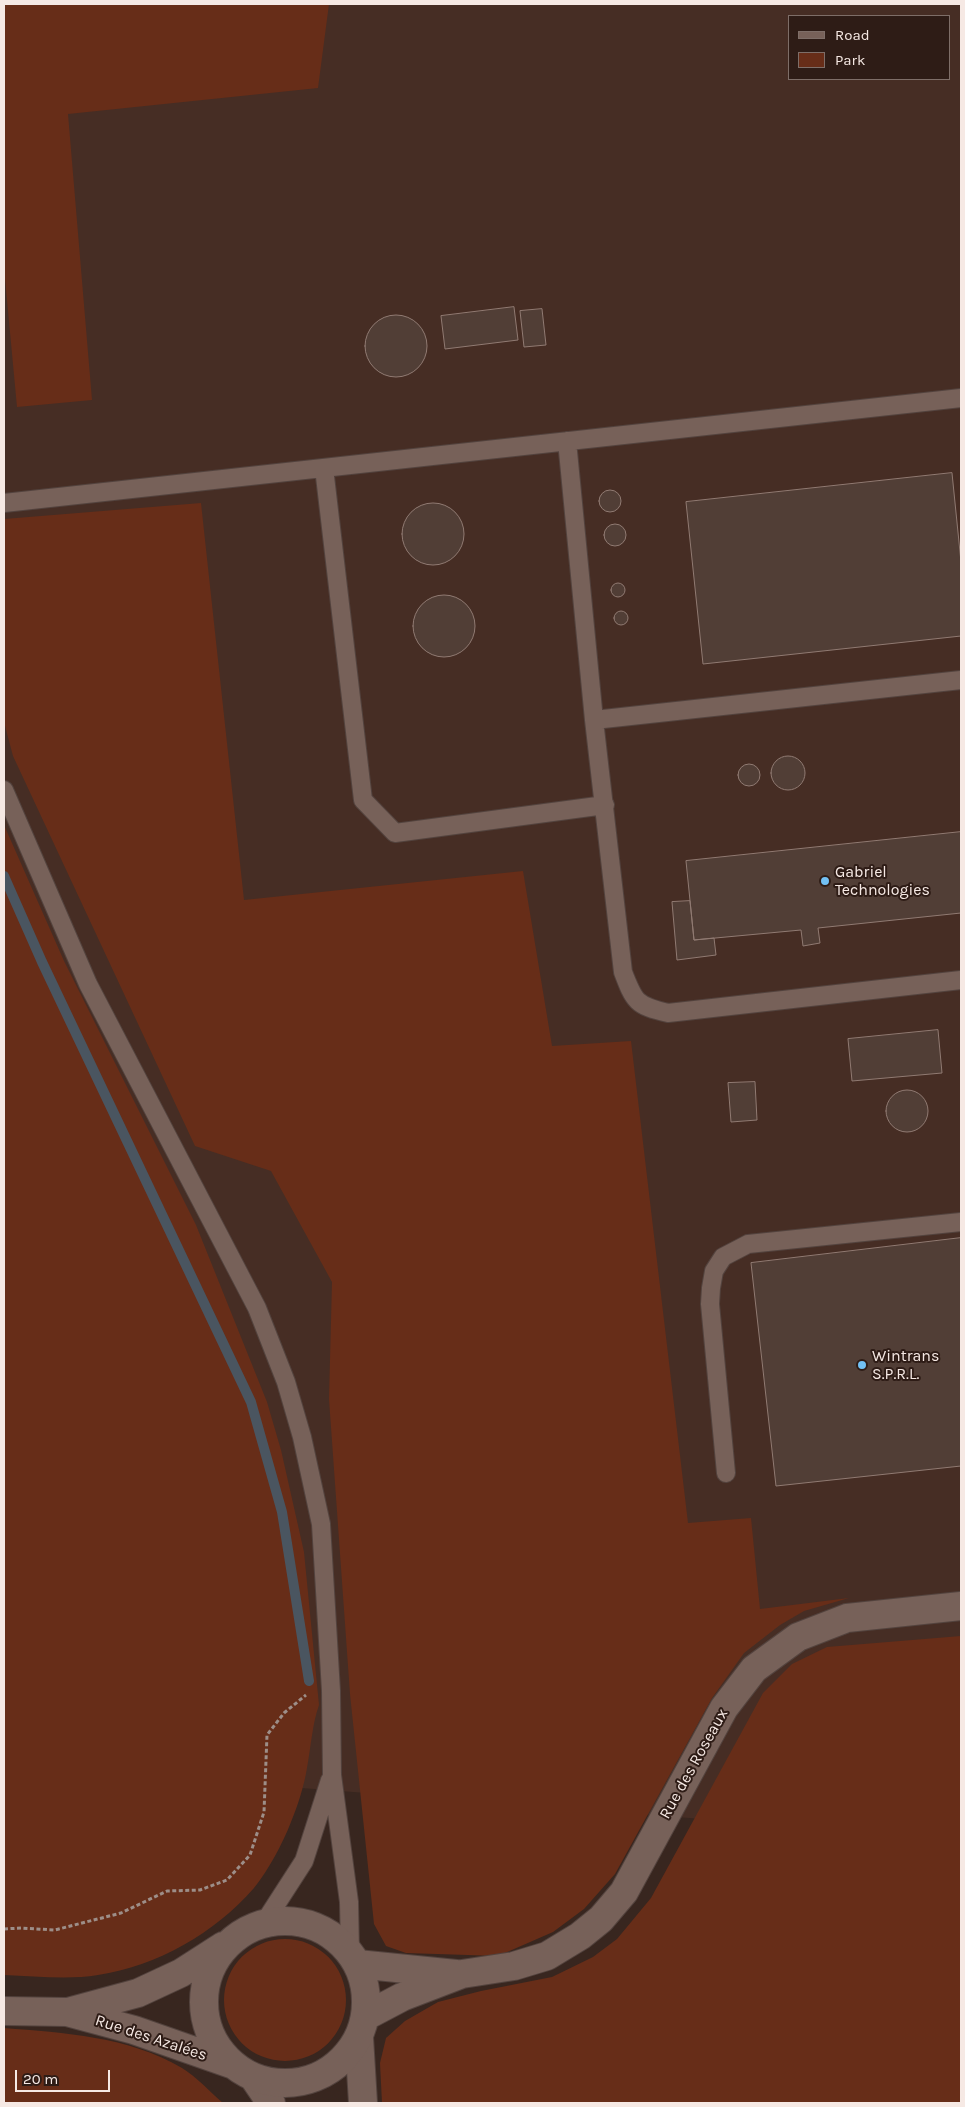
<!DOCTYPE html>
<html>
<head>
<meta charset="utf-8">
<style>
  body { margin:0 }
  #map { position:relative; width:965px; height:2107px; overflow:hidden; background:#38261f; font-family:Karla,sans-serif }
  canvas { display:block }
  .frame { position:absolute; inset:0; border:5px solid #f6e9e4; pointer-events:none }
  .legend { position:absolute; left:788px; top:15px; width:162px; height:65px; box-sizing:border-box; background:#2e1c16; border:1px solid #7e6e68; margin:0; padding:6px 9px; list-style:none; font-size:15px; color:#f6e9e4 }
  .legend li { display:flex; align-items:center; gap:10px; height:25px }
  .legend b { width:25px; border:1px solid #7e6e68 }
  .scale { position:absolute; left:15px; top:2070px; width:95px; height:22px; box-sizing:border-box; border:2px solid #f6e9e4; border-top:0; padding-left:6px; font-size:15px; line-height:18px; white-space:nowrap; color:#f6e9e4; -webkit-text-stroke:4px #2e1c16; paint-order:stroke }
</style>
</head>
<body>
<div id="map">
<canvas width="965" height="2107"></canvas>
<div class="frame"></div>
<ul class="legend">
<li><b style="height:6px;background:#776159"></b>Road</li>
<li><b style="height:14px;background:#672d18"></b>Park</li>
</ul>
<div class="scale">20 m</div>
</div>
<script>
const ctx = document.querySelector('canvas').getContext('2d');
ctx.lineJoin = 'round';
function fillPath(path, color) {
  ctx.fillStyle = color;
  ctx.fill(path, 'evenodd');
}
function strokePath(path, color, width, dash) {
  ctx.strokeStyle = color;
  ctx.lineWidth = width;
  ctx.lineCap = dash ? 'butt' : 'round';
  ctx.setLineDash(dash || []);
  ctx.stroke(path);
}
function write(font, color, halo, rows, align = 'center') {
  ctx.font = font + ' Karla,sans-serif';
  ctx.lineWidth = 4;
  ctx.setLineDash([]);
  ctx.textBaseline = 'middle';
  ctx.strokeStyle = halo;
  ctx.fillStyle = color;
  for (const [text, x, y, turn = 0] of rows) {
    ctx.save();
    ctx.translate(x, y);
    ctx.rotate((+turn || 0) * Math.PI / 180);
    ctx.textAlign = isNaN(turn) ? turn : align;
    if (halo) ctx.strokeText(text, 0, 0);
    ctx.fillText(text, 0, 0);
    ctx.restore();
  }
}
const built = new Path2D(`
  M4 4H961V1839L4 1765ZM789 16H949V79H789Z`);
const green = new Path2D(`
  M4 4H329L318 88 68 114 92 400 17 407 4 268Z
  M201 503 244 900 523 871 552 1046 631 1041 688 1523 751 1518 760 1609 849 1598 804 1611 780 1625 744 1653 712 1698 615 1874 584 1909 553 1932 498 1956 406 1953 386 1946 374 1924 350 1694 329 1399 332 1282 271 1171 195 1146 13 756 4 722V519Z
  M4 825 64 961 196 1225 267 1402 281 1450 304 1552 319 1705C312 1725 311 1747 307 1768 304 1786 298 1805 291 1822 282 1845 269 1869 254 1888 215 1933 157 1966 98 1975 68 1980 35 1976 4 1975Z
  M961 1636V2103H382L380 2063 386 2038 405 2021 438 2002 481 1991 552 1977 593 1957 617 1939 651 1898 763 1693 792 1664 827 1647Z
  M224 2000a61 61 0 1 1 122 0a61 61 0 1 1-122 0Z
  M4 2028C65 2033 127 2036 182 2068 197 2077 210 2092 223 2103H4Z`);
const stream = new Path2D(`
  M4 876 42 962 251 1402 282 1512 309 1681`);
const building = new Path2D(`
  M514 307 518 340 445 349 441 316Z
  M542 309 546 345 524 347 520 311Z
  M365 346a31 31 0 1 1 62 0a31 31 0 1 1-62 0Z
  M952 473 961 562V636L703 664 686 502Z
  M599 501a11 11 0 1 1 22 0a11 11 0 1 1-22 0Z
  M402 534a31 31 0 1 1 62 0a31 31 0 1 1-62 0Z
  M604 535a11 11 0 1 1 22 0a11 11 0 1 1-22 0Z
  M611 590a7 7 0 1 1 14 0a7 7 0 1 1-14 0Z
  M413 626a31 31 0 1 1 62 0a31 31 0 1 1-62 0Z
  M614 618a7 7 0 1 1 14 0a7 7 0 1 1-14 0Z
  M771 773a17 17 0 1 1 34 0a17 17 0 1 1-34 0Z
  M738 775a11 11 0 1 1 22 0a11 11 0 1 1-22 0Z
  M961 832V913L818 928 820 943 803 946 801 930 694 940 686 861Z
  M690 901 694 940 714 938 716 955 677 960 672 902Z
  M938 1030 942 1073 852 1081 848 1039Z
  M755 1082 757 1120 731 1122 728 1083Z
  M886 1111a21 21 0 1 1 42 0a21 21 0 1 1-42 0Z
  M961 1238V1466L776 1486 751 1263Z`);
const path = new Path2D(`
  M4 1929 21 1928 55 1930 121 1913 167 1891 200 1890 227 1880 250 1855 264 1812 267 1735 284 1713 306 1695`);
const lane = new Path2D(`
  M567 441 594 720 623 972C634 1001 636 1006 668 1013L961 980
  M324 468 363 800 395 833 605 805
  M4 503 961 398
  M594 720 961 680
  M4 790 88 984 257 1308 286 1382 302 1437 321 1524 331 1691 332 1775 349 1902 350 1951
  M726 1473 710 1304 711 1288 714 1271 723 1257 748 1244 961 1222
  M264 1923 304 1861 330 1780`);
const street = new Path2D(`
  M359 2037 363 2103
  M254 2078 271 2103`);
const secondary = new Path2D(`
  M204 2002a81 81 0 1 1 162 0a81 81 0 1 1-162 0Z
  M357 1964 456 1974
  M4 2011 67 2012 134 2030 234 2065
  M68 2012 138 1993 181 1973 223 1946
  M366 2016 402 1997 462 1974 514 1966 547 1956 580 1936 601 1919 624 1892 724 1708 754 1669 798 1637 847 1618 961 1606`);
const markers = [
  [825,881,5,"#72c1f5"],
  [862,1365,5,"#72c1f5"]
];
const poiNames = [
  ["Gabriel",835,872],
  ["Technologies",835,890],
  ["Wintrans",872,1356],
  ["S.P.R.L.",872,1374]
];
const streetNames = [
  ["Rue des Roseaux",694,1764,-61],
  ["Rue des Azalées",151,2038,18]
];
fillPath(built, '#462d24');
fillPath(green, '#672d18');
strokePath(stream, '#4a5560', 10);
fillPath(building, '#513e36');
strokePath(building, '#907a72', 1);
strokePath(lane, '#53433e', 20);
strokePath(street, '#53433e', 30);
strokePath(secondary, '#53433e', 30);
strokePath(path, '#9d8e88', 3, [4, 2.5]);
strokePath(lane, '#776159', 18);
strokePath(street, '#776159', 28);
strokePath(secondary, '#776159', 28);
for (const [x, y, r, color] of markers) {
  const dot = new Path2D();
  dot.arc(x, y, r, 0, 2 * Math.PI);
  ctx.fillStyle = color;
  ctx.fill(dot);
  strokePath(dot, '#2e1c16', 2);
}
write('16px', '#f6e9e4', '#2e1c16', poiNames, 'left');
write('16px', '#f6e9e4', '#2e1c16', streetNames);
</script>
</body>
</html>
